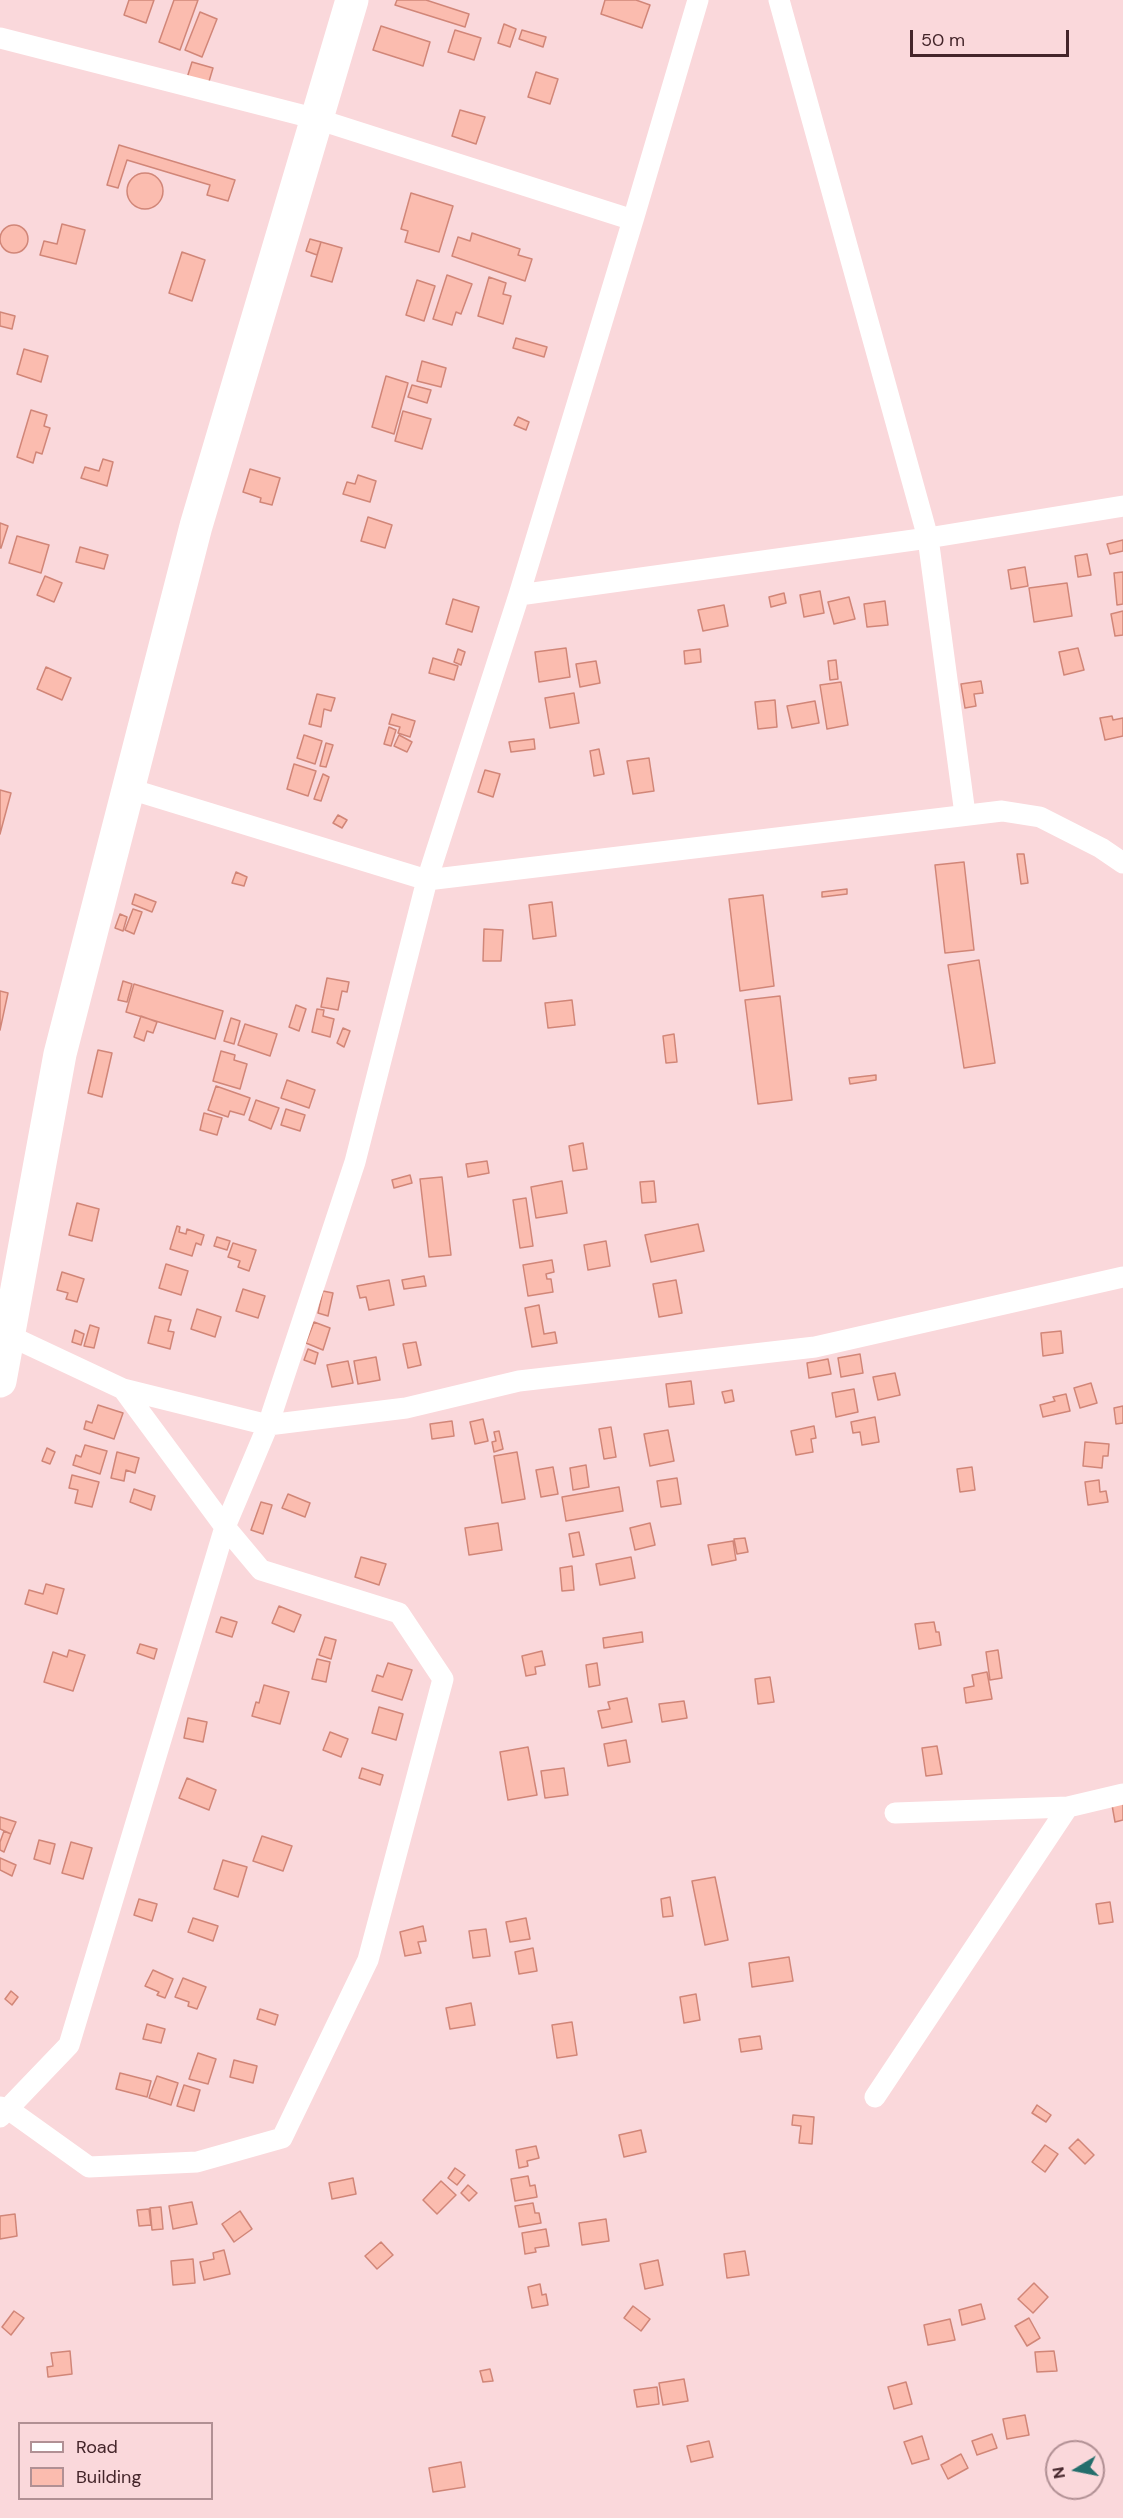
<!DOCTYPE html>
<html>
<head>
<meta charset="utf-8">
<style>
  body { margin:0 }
  #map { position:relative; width:1123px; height:2518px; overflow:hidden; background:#fad8db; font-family:"DM Sans",sans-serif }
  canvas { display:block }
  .legend { position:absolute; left:18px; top:2422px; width:195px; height:78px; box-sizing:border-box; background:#fad8db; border:2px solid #b19094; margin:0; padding:8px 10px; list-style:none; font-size:18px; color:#44252a }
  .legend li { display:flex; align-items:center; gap:12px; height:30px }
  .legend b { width:30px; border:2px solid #b19094 }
  .north { position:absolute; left:1045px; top:2440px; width:60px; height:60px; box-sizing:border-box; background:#fad8db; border:2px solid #b19094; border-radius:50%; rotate:260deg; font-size:16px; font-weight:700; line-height:24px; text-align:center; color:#44252a }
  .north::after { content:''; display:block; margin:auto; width:21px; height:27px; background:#246e6c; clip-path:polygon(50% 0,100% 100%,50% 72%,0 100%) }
  .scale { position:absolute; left:910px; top:30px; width:159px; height:27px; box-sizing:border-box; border:3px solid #44252a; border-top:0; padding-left:8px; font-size:18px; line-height:21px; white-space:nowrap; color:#44252a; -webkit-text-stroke:4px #fad8db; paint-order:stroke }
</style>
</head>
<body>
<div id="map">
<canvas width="1123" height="2518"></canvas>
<ul class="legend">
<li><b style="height:8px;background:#fff"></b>Road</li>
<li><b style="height:16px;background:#fbbcaf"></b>Building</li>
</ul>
<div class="north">N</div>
<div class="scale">50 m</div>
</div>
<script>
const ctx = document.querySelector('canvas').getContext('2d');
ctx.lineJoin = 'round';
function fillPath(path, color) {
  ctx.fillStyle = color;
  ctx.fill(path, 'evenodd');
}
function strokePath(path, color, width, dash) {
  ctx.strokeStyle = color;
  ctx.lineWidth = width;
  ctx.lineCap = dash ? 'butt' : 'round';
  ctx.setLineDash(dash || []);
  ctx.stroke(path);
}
const building = new Path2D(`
  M129 0H154L146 23 124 15Z
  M174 0H198L180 50 159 42Z
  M397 0H426L469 14 465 27 395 5Z
  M605 0H636L650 5 642 28 601 14Z
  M200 12 217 19 202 57 185 50Z
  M504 24 516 29 510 47 498 43Z
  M381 26 430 42 423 66 373 50Z
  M455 30 481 38 474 60 448 52Z
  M522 30 546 37 543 47 519 39Z
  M192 62 213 68 207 88 186 81Z
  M536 72 558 79 550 104 528 97Z
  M460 110 485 117 476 144 452 136Z
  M119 145 235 180 228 201 207 195 210 185 127 160 118 188 107 185Z
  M127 191a18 18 0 1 1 36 0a18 18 0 1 1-36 0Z
  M411 193 453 206 439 252 405 242 408 231 401 229Z
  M62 224 85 230 76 264 40 255 44 241 57 244Z
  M0 239a14 14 0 1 1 28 0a14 14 0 1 1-28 0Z
  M472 233 520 249 518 255 532 259 525 281 452 256 458 237 470 241Z
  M310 239 321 242 317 255 306 251Z
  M321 242 342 248 332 282 311 276Z
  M182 252 205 260 192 301 169 293Z
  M447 275 472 284 461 314 456 312 452 325 433 319Z
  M489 277 506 283 503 294 511 296 503 324 478 316Z
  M417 280 435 286 424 321 406 315Z
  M0 312 15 316 12 329 0 326Z
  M516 338 547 347 544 357 513 348Z
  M24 349 48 356 41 382 17 374Z
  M422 361 446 368 441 387 417 381Z
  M386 376 408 383 394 434 372 427Z
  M412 385 431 390 427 403 408 397Z
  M31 410 47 415 44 426 50 428 42 454 36 452 33 463 17 457Z
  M403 411 431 419 422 449 395 441Z
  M518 417 529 422 526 430 514 425Z
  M103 459 113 462 107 486 81 478 85 467 99 471Z
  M250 469 280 478 272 505 260 502 261 498 243 492Z
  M358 475 376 481 370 502 343 494 347 482 355 484Z
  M368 517 392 525 385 548 361 541Z
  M0 523 8 526 1 548H0Z
  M17 536 49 545 41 573 9 563Z
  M1123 540V551L1110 554 1107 544Z
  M80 547 108 555 104 569 76 562Z
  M1087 554 1091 575 1078 577 1075 556Z
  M1025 567 1028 586 1011 589 1008 570Z
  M1123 572V604L1117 605 1114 573Z
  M45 576 62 583 54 602 37 595Z
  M1067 583 1072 616 1034 622 1029 588Z
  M820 591 824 613 804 617 800 595Z
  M784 593 786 603 771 607 769 597Z
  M849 597 855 619 834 624 828 602Z
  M453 599 479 607 472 632 446 624Z
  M885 601 888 625 867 627 864 604Z
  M724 605 728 626 703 631 698 610Z
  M1123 611V635L1115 636 1111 614Z
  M566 648 570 677 539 682 535 652Z
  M1078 648 1084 670 1064 675 1059 652Z
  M458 649 465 652 461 665 454 662Z
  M700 649 701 662 685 664 684 651Z
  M433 658 458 666 454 680 429 673Z
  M836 660 838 679 830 680 828 661Z
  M596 661 600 683 580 687 576 664Z
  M46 667 71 678 62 700 37 689Z
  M981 681 983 693 974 694 976 706 965 708 961 684Z
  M841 682 848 725 827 729 820 685Z
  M574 693 579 723 550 728 545 698Z
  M317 694 335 698 331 711 324 709 321 727 309 724Z
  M775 700 777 727 758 729 755 702Z
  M815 701 819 723 792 728 787 706Z
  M392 714 415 721 410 737 398 733 400 727 389 724Z
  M1112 716 1113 720 1123 718V736L1105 740 1100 718Z
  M389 727 396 730 391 746 384 744Z
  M304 735 322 741 315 764 297 758Z
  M399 735 412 742 407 752 394 746Z
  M534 739 535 749 511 752 509 742Z
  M326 743 333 745 326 767 320 766Z
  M599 749 604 774 594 776 590 751Z
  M649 758 654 791 633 794 627 761Z
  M294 764 316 771 308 796 287 789Z
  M485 770 500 774 493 797 478 792Z
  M323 774 329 777 321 801 314 799Z
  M0 790 11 793 0 834Z
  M338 815 347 820 342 828 333 823Z
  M1017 854H1024L1028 883 1021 884Z
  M964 862 974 950 945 953 935 865Z
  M236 872 247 877 244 886 232 883Z
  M847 889V894L822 897V892Z
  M135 894 156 902 152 912 132 904Z
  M763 895 774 986 740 991 729 899Z
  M552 902 556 936 533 939 529 905Z
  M133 909 142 912 134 934 125 930Z
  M120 914 127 917 123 931 115 928Z
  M484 929 503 930 501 961H483Z
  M979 960 995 1063 964 1068 948 965Z
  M327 978 349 982 347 992 342 991 338 1010 321 1007Z
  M123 981 132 984 127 1002 118 1000Z
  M134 984 223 1011 215 1039 126 1012Z
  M0 991 8 993 0 1030Z
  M780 996 792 1100 758 1104 745 1000Z
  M572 1000 575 1025 548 1028 545 1003Z
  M296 1005 306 1009 299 1031 289 1027Z
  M317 1009 324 1010 323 1016 334 1019 330 1037 312 1032Z
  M141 1016 157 1022 153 1033 147 1031 144 1041 134 1037Z
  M231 1018 240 1021 234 1044 224 1041Z
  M245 1024 277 1034 270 1056 238 1045Z
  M343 1028 350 1031 344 1047 337 1043Z
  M674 1034 677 1062 666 1063 663 1036Z
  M98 1050 112 1053 102 1097 88 1093Z
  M221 1051 235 1055 234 1060 247 1064 240 1089 213 1081Z
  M876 1075V1080L850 1084 849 1078Z
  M287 1080 315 1090 309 1108 281 1098Z
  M216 1086 250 1098 244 1115 230 1111 228 1117 208 1110Z
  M256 1100 279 1108 271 1129 249 1120Z
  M286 1109 305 1115 300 1131 281 1125Z
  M204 1113 222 1118 217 1135 200 1130Z
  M583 1143 587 1169 573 1171 569 1146Z
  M487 1161 489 1173 468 1177 466 1164Z
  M410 1175 412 1183 394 1188 392 1180Z
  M442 1177 451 1255 429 1257 420 1179Z
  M562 1181 567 1213 536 1218 531 1187Z
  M654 1181 656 1202 642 1203 640 1182Z
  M526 1198 533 1246 520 1248 513 1200Z
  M77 1203 99 1209 92 1241 69 1235Z
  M698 1224 704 1251 651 1262 645 1235Z
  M177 1226 180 1227 179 1232 186 1234 187 1229 204 1235 201 1245 196 1243 192 1256 170 1249Z
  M217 1237 230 1241 227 1250 214 1246Z
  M606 1241 610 1266 588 1270 584 1245Z
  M233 1243 256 1250 249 1271 238 1267 240 1261 228 1257Z
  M552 1260 554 1272 546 1274 547 1279H551L553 1292 528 1296 523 1265Z
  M166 1264 188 1271 181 1295 159 1288Z
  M62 1272 84 1279 77 1302 66 1299 68 1293 57 1290Z
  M424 1276 426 1286 404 1289 402 1280Z
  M389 1280 394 1305 369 1310 366 1297 360 1298 357 1286Z
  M676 1280 682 1313 659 1317 653 1284Z
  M243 1289 265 1296 258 1318 236 1311Z
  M323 1291 333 1293 328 1316 318 1313Z
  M539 1305 544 1334 555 1332 557 1343 532 1347 525 1308Z
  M197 1309 221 1317 215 1337 191 1329Z
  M155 1316 171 1320 168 1331 174 1332 170 1349 148 1343Z
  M314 1322 330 1328 323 1350 306 1343Z
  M90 1325 99 1328 94 1348 84 1346Z
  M75 1330 84 1334 81 1345 72 1342Z
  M1061 1331 1063 1353 1043 1356 1041 1333Z
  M416 1342 421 1365 408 1368 403 1344Z
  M308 1349 318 1353 315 1364 304 1360Z
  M860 1354 863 1373 841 1377 838 1358Z
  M376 1357 380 1380 358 1384 354 1361Z
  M828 1359 831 1374 809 1378 807 1363Z
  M348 1361 353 1383 332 1387 327 1365Z
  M895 1373 900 1395 878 1400 873 1377Z
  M691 1381 694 1404 669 1407 666 1384Z
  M1091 1383 1097 1403 1080 1408 1074 1388Z
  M854 1389 858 1412 836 1417 832 1393Z
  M732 1390 734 1401 725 1403 722 1392Z
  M1066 1394 1070 1411 1043 1417 1040 1405 1055 1401 1053 1397Z
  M98 1405 123 1413 114 1439 84 1429 86 1421 92 1423Z
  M1123 1406V1423L1116 1424 1114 1408Z
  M875 1417 879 1442 862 1445 860 1432 853 1433 851 1422Z
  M483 1419 488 1441 475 1444 470 1422Z
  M452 1421 454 1436 432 1439 430 1424Z
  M814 1426 816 1438 811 1439 813 1452 796 1455 791 1431Z
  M611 1427 616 1457 604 1459 599 1429Z
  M668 1430 674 1461 650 1466 644 1434Z
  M499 1431 503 1449 494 1452 492 1442 496 1441 494 1432Z
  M1085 1442 1109 1444 1108 1456H1103L1102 1468 1083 1466Z
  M85 1445 107 1451 100 1474 73 1465 76 1455 81 1457Z
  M47 1448 55 1452 50 1464 42 1461Z
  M117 1452 139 1458 135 1473 126 1470 124 1481 111 1478Z
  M517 1452 525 1499 502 1503 494 1456Z
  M586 1465 589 1487 573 1490 570 1468Z
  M553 1467 558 1494 541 1497 536 1470Z
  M972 1467 975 1490 960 1492 957 1469Z
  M72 1475 99 1482 92 1507 75 1503 78 1490 69 1488Z
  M677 1478 681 1504 661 1507 657 1481Z
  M1099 1480 1100 1492 1106 1491 1108 1502 1088 1505 1085 1482Z
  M619 1487 623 1511 566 1521 562 1497Z
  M134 1489 155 1496 151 1510 130 1502Z
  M288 1494 310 1503 305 1517 282 1508Z
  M261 1502 272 1505 263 1534 251 1530Z
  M498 1523 502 1550 469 1555 465 1528Z
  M650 1523 655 1545 635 1550 630 1528Z
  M579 1532 584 1555 573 1557 569 1534Z
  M745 1538 748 1552 737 1554 734 1539Z
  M733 1541 736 1560 712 1565 708 1545Z
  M361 1557 386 1564 379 1585 355 1577Z
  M631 1557 635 1578 600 1585 596 1564Z
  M572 1566 574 1590 562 1591 560 1568Z
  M46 1584 64 1589 57 1614 25 1604 29 1590 43 1594Z
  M279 1606 301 1615 294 1632 272 1623Z
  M221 1617 237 1622 232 1637 216 1632Z
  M934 1622 936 1632H939L941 1645 919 1649 915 1624Z
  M642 1632 643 1642 604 1648 603 1638Z
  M325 1637 336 1640 331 1659 319 1655Z
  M140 1644 157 1649 154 1659 137 1653Z
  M69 1650 85 1655 73 1691 44 1682 53 1652 67 1657Z
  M998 1650 1002 1678 990 1680 986 1652Z
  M542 1651 545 1665 535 1667 536 1674 526 1676 522 1656Z
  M317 1659 330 1662 326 1682 312 1679Z
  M388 1663 412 1670 402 1700 372 1691 377 1675 383 1677Z
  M597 1663 600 1685 589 1687 586 1665Z
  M987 1672 992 1699 966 1703 964 1688 974 1686 972 1675Z
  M770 1677 774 1702 758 1704 755 1679Z
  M264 1685 289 1692 280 1724 252 1716 256 1702 259 1703Z
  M627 1698 632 1722 602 1728 598 1711 610 1709 608 1702Z
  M684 1701 687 1718 662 1722 659 1704Z
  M379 1707 403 1714 396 1740 372 1733Z
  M188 1718 207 1722 203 1742 184 1738Z
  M330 1732 348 1739 341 1757 323 1750Z
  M626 1740 630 1762 608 1766 604 1744Z
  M937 1746 942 1774 926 1776 922 1748Z
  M528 1747 537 1795 508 1800 500 1752Z
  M362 1768 383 1775 380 1785 359 1778Z
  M564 1768 568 1795 545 1798 541 1771Z
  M187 1778 216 1790 209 1810 179 1798Z
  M1123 1803V1820L1115 1822 1112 1805Z
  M0 1817 16 1822 11 1834 0 1829Z
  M4 1831 11 1834 4 1852 0 1850V1842Z
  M262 1836 292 1846 283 1871 253 1861Z
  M39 1840 55 1844 50 1864 34 1859Z
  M71 1842 92 1848 83 1879 62 1873Z
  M0 1858 16 1865 12 1876 0 1870Z
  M223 1860 247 1867 238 1897 214 1889Z
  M715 1877 728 1940 705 1945 692 1881Z
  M670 1897 673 1916 663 1917 661 1899Z
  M139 1899 157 1904 152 1921 134 1915Z
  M1110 1902 1113 1922 1099 1924 1096 1904Z
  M193 1918 218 1926 213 1941 188 1932Z
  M526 1918 530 1939 510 1942 506 1922Z
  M423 1926 426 1941 418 1942 421 1953 405 1956 400 1932Z
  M486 1929 490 1956 473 1958 469 1931Z
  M533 1948 537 1971 519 1974 515 1952Z
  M789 1957 793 1981 752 1987 749 1963Z
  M153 1970 173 1979 165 1998 157 1995 159 1992 145 1986Z
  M183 1978 206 1987 197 2009 188 2006 189 2002 175 1997Z
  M11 1991 18 1997 12 2005 5 1999Z
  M696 1994 700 2020 684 2023 680 1997Z
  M471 2003 475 2025 450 2029 446 2008Z
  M260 2009 278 2015 275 2025 257 2019Z
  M572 2022 577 2055 557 2058 552 2025Z
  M147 2024 165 2029 161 2043 143 2039Z
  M760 2036 762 2049 741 2052 739 2039Z
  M198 2053 216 2059 208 2084 189 2079Z
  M234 2060 257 2066 253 2083 230 2077Z
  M120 2073 151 2081 147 2097 116 2089Z
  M157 2076 178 2083 171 2105 149 2098Z
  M184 2085 200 2090 194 2111 177 2106Z
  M1037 2105 1051 2115 1046 2122 1032 2113Z
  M793 2115 814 2117 812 2144 799 2143 801 2126 792 2125Z
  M641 2130 646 2152 624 2157 619 2135Z
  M1078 2139 1094 2155 1085 2164 1069 2148Z
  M1045 2145 1058 2154 1045 2172 1032 2162Z
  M536 2146 539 2158 527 2161 528 2166 519 2168 516 2150Z
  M455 2168 465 2175 457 2185 448 2178Z
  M528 2176 530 2186 535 2185 537 2197 515 2201 511 2179Z
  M353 2178 356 2194 332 2199 329 2183Z
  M441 2181 456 2195 437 2214 423 2200Z
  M468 2185 477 2193 469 2201 461 2193Z
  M192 2202 197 2224 173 2229 169 2206Z
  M533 2203 535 2213H539L541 2223 519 2227 515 2206Z
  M161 2207 163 2229 152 2230 150 2208Z
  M149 2209 151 2225 139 2226 137 2210Z
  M240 2211 252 2229 234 2242 222 2224Z
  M15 2214 17 2236 0 2239V2216Z
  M606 2219 609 2241 582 2245 579 2223Z
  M546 2229 549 2246 535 2248 536 2252 525 2254 522 2233Z
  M381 2242 393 2255 377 2269 365 2256Z
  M224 2250 230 2274 204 2280 200 2262 214 2259 213 2253Z
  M745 2251 749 2275 727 2278 724 2254Z
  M193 2259 195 2283 173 2285 171 2261Z
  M658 2260 663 2285 645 2289 640 2264Z
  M1034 2283 1048 2297 1033 2313 1018 2299Z
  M540 2284 542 2295 546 2294 548 2305 532 2308 528 2287Z
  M981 2304 985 2319 962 2325 959 2310Z
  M633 2306 650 2319 641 2331 624 2318Z
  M14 2311 24 2318 11 2335 2 2327Z
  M1029 2318 1040 2338 1027 2346 1015 2326Z
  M950 2319 955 2340 928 2345 924 2325Z
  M70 2351 72 2374 48 2377 47 2367 53 2366 51 2353Z
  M1054 2351 1057 2371 1037 2372 1035 2352Z
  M490 2369 493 2381 483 2382 480 2371Z
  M684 2379 688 2401 663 2405 659 2383Z
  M906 2382 912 2404 894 2409 888 2387Z
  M657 2387 659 2404 637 2407 634 2390Z
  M1025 2415 1029 2435 1007 2439 1003 2419Z
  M992 2434 997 2448 977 2455 972 2441Z
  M922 2436 929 2459 912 2464 904 2442Z
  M709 2441 713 2457 691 2462 687 2446Z
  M961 2454 968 2468 948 2479 941 2465Z
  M461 2462 465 2487 433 2492 429 2468Z`);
const street = new Path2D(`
  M0 38 317 119 633 220 698 0
  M519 595 928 538 779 0
  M130 789 427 880 1002 811 1040 817 1101 848 1123 863
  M965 814 928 538 1123 506
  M8 1335 123 1389 268 1425 406 1408 519 1381 815 1347 1123 1277
  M895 1813 1068 1807 1123 1794
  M875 2097 1068 1807
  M0 2107 8 2109 89 2167 197 2162 282 2138 368 1960 443 1679 399 1613 261 1570 225 1527 123 1389
  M0 2117 69 2045 225 1527 268 1425 355 1162 427 880 519 595 633 220`);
const primary = new Path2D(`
  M0 1381 60 1054 196 526 352 0`);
fillPath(building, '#fbbcaf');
strokePath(building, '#d18678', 1.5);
strokePath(street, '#fff', 21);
strokePath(primary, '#fff', 33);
</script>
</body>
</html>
